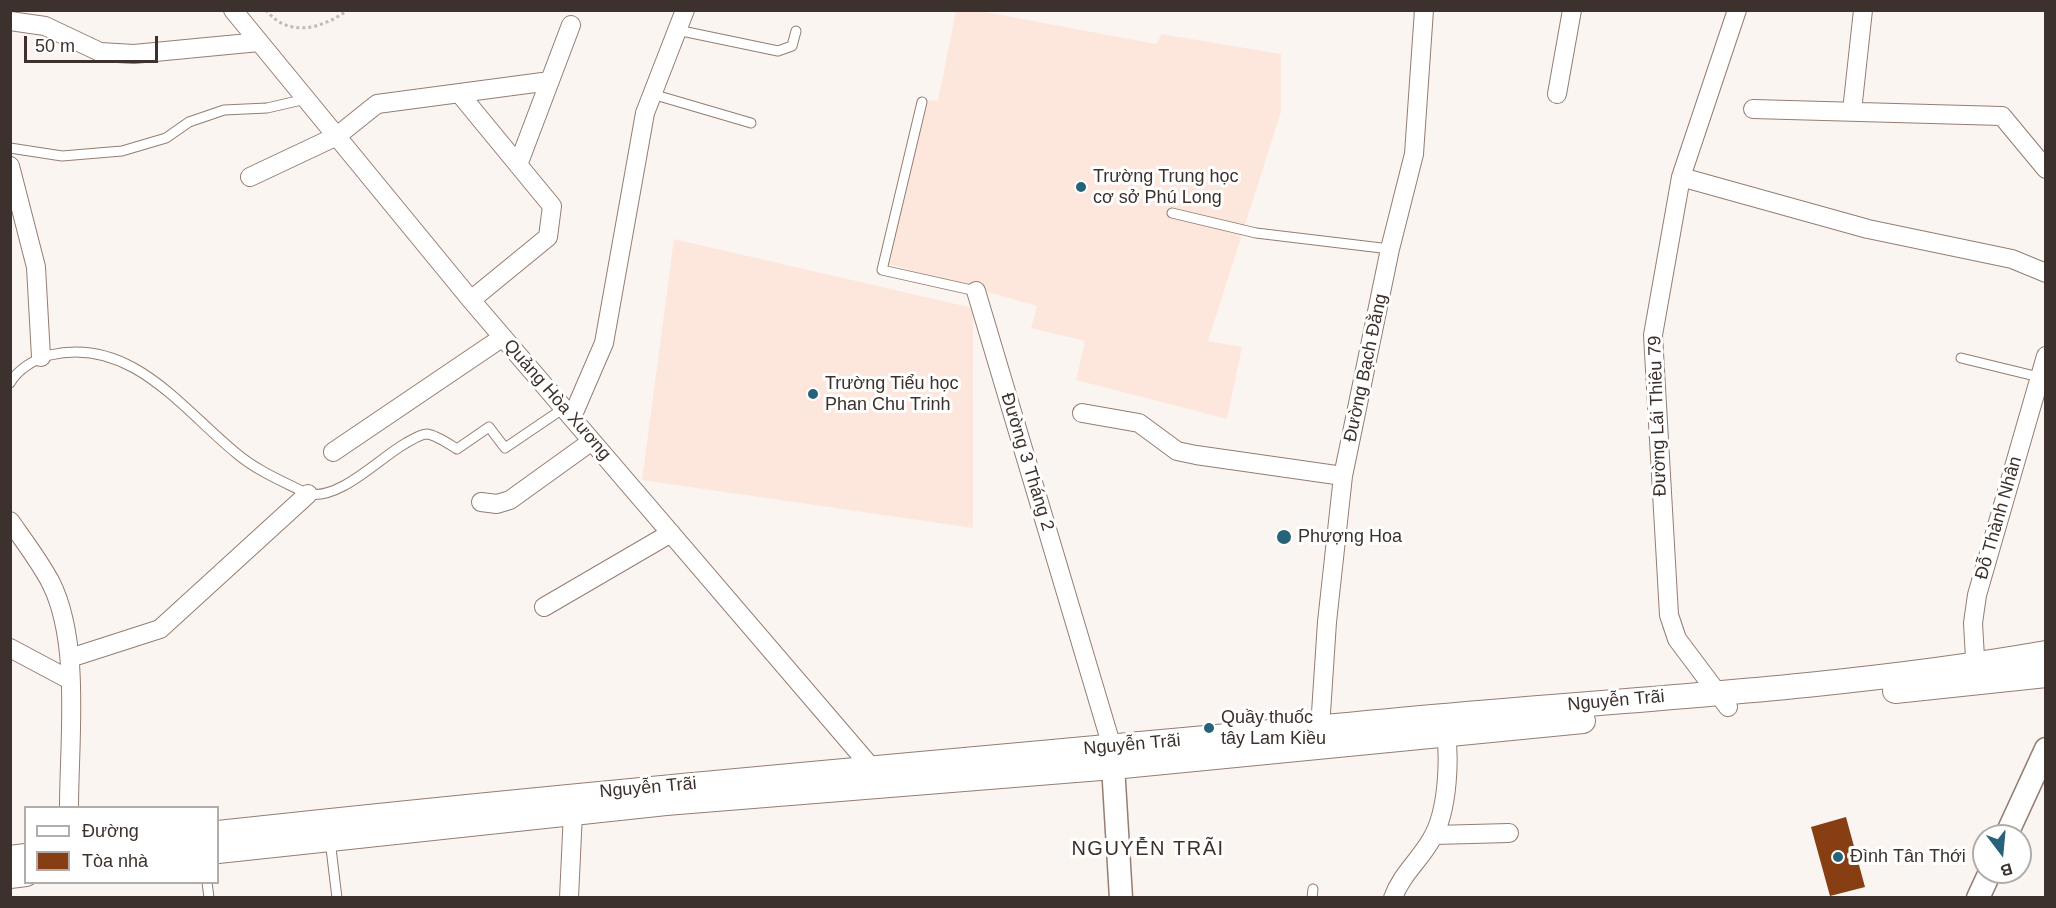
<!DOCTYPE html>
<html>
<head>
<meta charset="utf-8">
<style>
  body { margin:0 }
  #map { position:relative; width:2056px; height:908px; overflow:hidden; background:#fbf5f2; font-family:Helvetica,sans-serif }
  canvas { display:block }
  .frame { position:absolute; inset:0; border:12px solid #3c312c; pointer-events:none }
  .legend { position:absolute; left:24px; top:806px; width:195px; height:78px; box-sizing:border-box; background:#fff; border:2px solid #b1adab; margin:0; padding:8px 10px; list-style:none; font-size:18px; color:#3c312c }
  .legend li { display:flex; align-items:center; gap:12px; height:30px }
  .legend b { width:30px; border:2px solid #b1adab }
  .north { position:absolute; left:1972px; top:824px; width:60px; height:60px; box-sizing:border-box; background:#fff; border:2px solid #b1adab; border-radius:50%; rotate:164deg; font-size:16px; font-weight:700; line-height:24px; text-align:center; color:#3c312c }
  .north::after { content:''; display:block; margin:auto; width:21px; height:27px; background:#26627a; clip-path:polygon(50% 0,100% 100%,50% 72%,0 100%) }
  .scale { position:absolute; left:24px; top:36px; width:134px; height:27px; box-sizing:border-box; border:3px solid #3c312c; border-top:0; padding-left:8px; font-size:18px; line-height:21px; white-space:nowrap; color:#3c312c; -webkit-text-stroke:4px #fff; paint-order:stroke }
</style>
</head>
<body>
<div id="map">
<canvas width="2056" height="908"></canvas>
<div class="frame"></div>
<ul class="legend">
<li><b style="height:8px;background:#fff"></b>Đường</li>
<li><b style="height:16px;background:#873e12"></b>Tòa nhà</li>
</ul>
<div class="north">B</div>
<div class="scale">50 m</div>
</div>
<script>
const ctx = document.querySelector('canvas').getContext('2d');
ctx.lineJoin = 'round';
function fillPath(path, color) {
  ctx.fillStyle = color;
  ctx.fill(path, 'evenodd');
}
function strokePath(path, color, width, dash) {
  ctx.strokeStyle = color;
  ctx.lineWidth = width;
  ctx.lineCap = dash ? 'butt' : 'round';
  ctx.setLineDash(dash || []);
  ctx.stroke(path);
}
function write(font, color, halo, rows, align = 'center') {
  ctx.font = font + ' Helvetica,sans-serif';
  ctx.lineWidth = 6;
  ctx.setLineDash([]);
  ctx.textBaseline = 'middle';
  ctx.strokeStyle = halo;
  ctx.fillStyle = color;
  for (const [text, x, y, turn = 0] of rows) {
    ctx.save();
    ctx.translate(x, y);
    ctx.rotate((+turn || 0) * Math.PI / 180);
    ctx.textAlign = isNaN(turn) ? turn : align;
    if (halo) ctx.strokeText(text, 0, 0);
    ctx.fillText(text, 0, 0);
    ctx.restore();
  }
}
const built = new Path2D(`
  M956 11H980L1156 44 1162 34 1281 54V112L1208 341 1242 347 1227 419 1076 380 1085 341 1031 328 1037 306 885 263 927 100 938 101Z
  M674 239 973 308V528L642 480Z`);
const building = new Path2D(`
  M1846 817 1865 887 1830 896 1811 827Z`);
const path = new Path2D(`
  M266 10C289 39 323 28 348 10`);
const service = new Path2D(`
  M677 30 778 51 792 46 796 31
  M652 94 751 123
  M922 102 882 270 976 291
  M10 148 62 156 122 151 166 138 189 122 224 110 267 108 306 99
  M1172 213 1256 233 1390 249
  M1961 358 2039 377
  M10 383C18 369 35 359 50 355 131 336 181 408 236 453 257 471 284 482 308 494 340 500 378 459 406 443 412 440 420 434 427 434 436 435 449 444 457 449L489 427 505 448 564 408
  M330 840 337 898
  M207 882 209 898
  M1312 898 1313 889`);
const minor = new Path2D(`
  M233 10 471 300 878 775
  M10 21 45 26 100 52 134 54 259 42
  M459 93 552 206 548 237 471 300
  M1557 94 1572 10
  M1753 109 2002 116 2046 169
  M1852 111 1863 10
  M518 165 571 25
  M10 166 36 267 41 357
  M250 177 337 136 377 104 550 81
  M1681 177 1868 229 2012 259 2046 273
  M976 291 1112 747
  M1082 413 1139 423 1177 451 1196 455 1343 476
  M572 417 604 343 645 113 685 10
  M333 452 503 337
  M481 502 497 504 510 500 592 441
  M10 521C24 541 40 562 51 583 81 643 69 741 69 808
  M544 607 671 533
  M10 648 70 680
  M70 658 160 629 308 494
  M1976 675 1973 623 1977 595 2046 356
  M1728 707 1677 639 1669 615 1653 335 1681 177 1737 10
  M1320 728 1327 622 1343 476 1390 249 1414 154 1424 10
  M1434 835 1509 833
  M569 898 573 812
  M1393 898C1401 875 1419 861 1431 840 1449 811 1450 755 1445 722`);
const tertiary = new Path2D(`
  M1112 749 1121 898
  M2006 836 2046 749
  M1978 898 1990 872`);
const secondary = new Path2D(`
  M1895 691 2046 675
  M218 833C618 789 1020 756 1421 718 1629 699 1840 689 2046 653
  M218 851 666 803 1113 767 1583 721
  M10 858 26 856
  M10 876 26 874`);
const markers = [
  [1081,187,6,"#26627a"],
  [813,394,6,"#26627a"],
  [1284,537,8,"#26627a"],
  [1209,728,6,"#26627a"],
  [1838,857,6,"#26627a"]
];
const poiNames = [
  ["Trường Trung học",1093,177],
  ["cơ sở Phú Long",1093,198],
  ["Trường Tiểu học",825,384],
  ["Phan Chu Trinh",825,405],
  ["Phượng Hoa",1298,537],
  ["Quầy thuốc",1221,718],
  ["tây Lam Kiều",1221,739],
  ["Đình Tân Thới",1850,857]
];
const streetNames = [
  ["Đường Bạch Đằng",1366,368,-78],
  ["Quảng Hòa Xương",557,400,49],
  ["Đường Lái Thiêu 79",1658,416,-92],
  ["Đường 3 Tháng 2",1027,462,73],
  ["Đỗ Thành Nhân",1999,518,-74],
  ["Nguyễn Trãi",1616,701,-5],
  ["Nguyễn Trãi",1132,745,-5],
  ["Nguyễn Trãi",648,788,-5]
];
const neighbourhoodNames = [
  ["NGUYỄN TRÃI",1148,849]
];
fillPath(built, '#fde7dd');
fillPath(building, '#873e12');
strokePath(service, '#957d70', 11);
strokePath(minor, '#957d70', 20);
strokePath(tertiary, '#957d70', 25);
strokePath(secondary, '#957d70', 26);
strokePath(path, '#c1bab6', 3, [3, 3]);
strokePath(service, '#fff', 9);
strokePath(minor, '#fff', 18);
strokePath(tertiary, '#fff', 22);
strokePath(secondary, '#fff', 24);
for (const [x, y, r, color] of markers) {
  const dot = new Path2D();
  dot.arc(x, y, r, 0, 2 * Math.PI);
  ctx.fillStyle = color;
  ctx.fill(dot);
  strokePath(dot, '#fff', 2);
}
write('18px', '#3c312c', '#fff', poiNames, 'left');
write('18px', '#3c312c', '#fff', streetNames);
ctx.letterSpacing = '1.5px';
write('20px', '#3c312c', '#fff', neighbourhoodNames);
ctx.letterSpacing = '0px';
</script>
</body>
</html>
